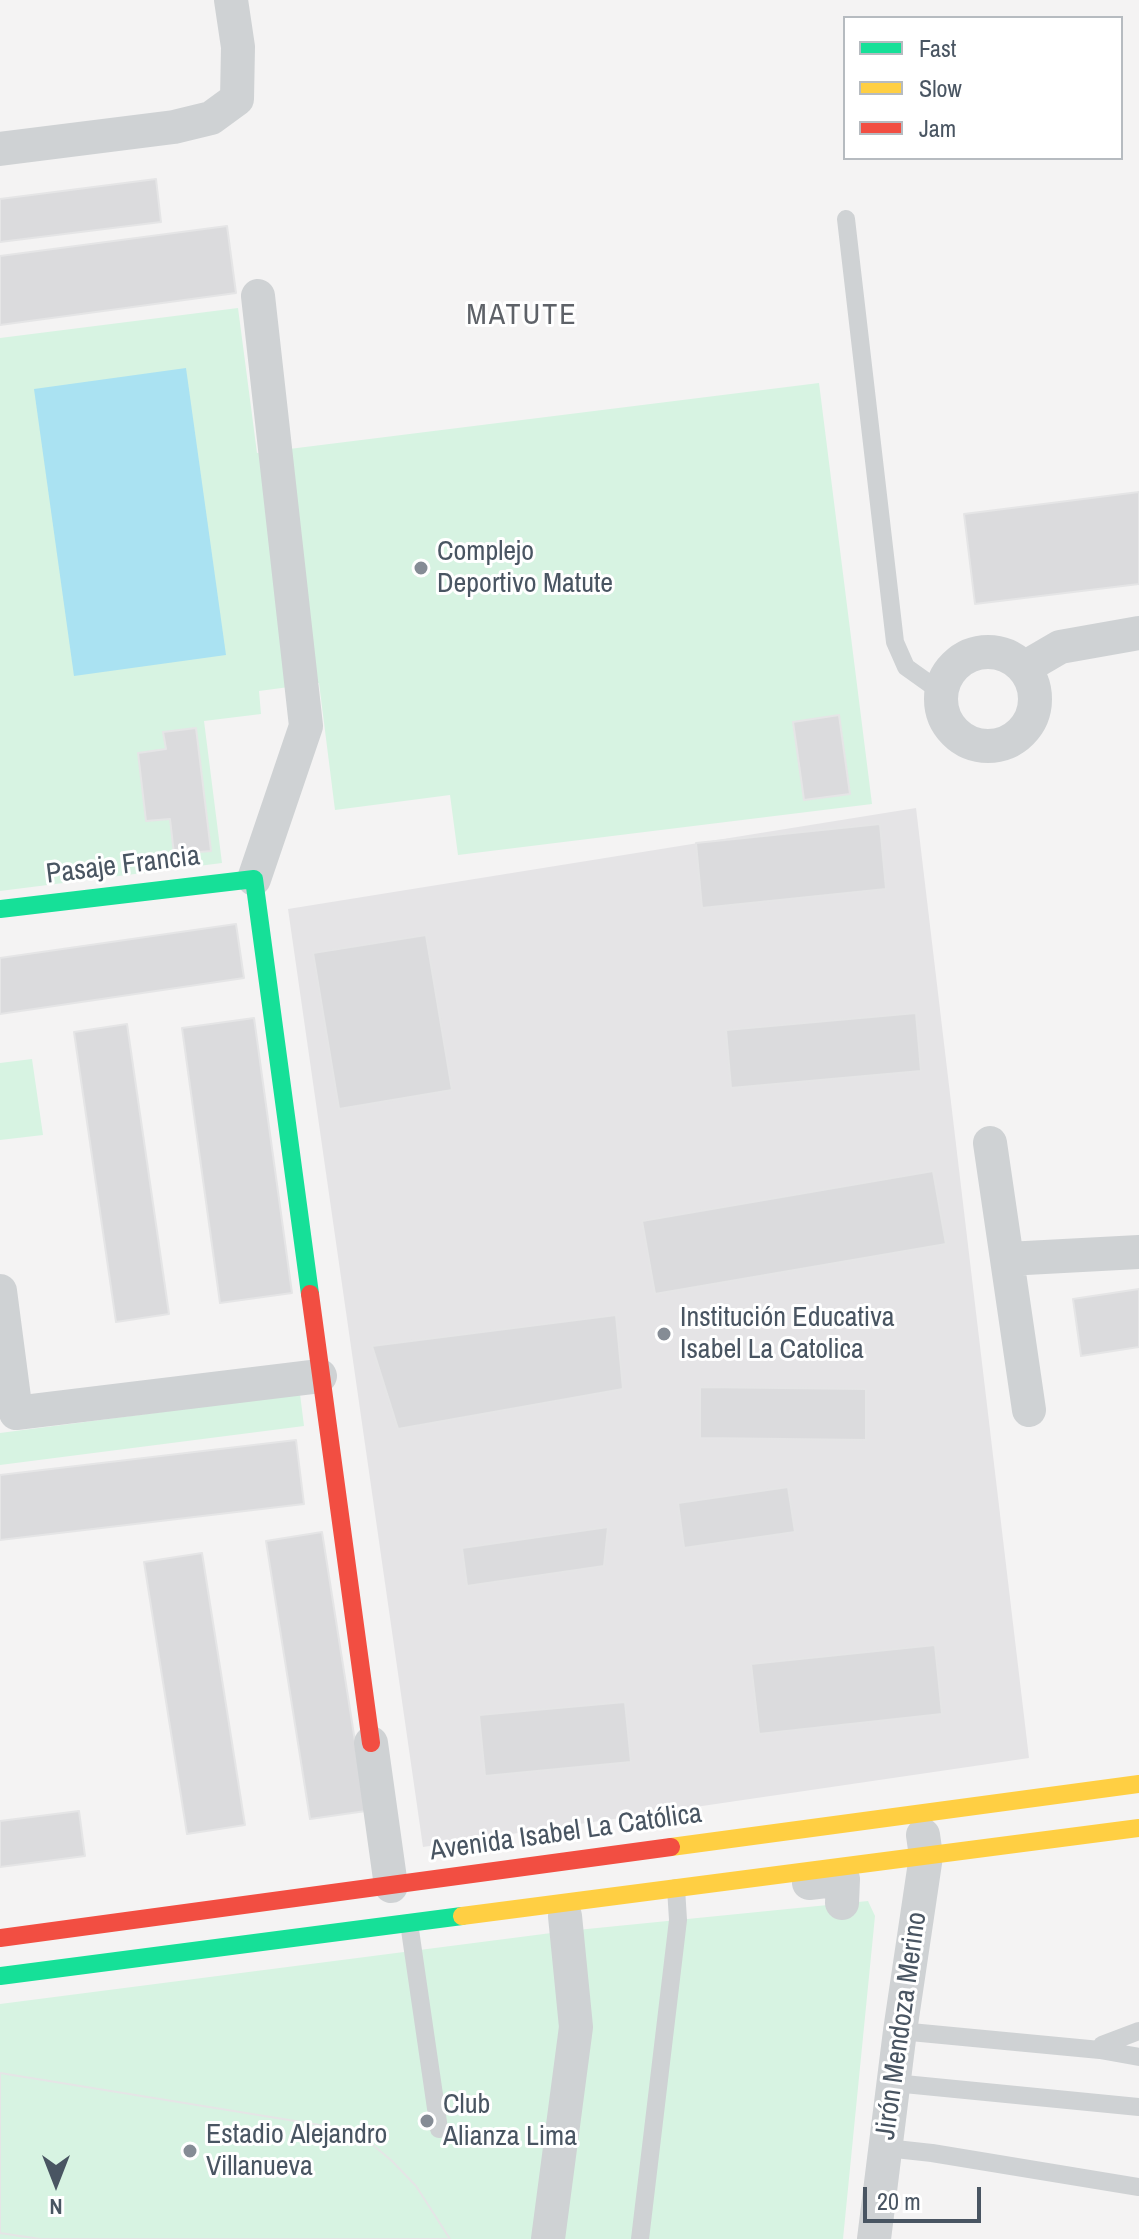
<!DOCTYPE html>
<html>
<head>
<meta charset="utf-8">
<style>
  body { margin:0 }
  #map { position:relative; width:1139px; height:2239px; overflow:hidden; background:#f4f3f3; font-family:"Archivo Narrow",sans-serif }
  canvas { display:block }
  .legend { position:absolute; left:843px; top:16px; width:280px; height:144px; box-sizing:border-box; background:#fff; border:2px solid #b6bbc0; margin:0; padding:10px 14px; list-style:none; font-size:24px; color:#495562 }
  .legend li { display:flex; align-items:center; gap:16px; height:40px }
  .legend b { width:40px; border:2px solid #b6bbc0 }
  .north { position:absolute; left:16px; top:2143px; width:80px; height:80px; -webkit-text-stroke:6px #fff; paint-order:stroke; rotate:180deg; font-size:22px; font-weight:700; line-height:32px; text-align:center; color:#495562 }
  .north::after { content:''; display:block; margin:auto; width:28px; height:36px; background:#495562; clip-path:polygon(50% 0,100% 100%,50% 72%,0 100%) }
  .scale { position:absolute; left:863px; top:2187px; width:118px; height:36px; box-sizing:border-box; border:4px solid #495562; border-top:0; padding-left:10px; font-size:24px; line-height:28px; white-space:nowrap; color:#495562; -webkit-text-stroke:6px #fff; paint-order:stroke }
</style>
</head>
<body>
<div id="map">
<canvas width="1139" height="2239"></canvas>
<ul class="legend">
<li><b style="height:10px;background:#16e098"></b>Fast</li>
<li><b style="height:10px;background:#ffcf43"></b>Slow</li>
<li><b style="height:10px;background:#f24e42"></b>Jam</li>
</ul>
<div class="north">N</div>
<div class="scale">20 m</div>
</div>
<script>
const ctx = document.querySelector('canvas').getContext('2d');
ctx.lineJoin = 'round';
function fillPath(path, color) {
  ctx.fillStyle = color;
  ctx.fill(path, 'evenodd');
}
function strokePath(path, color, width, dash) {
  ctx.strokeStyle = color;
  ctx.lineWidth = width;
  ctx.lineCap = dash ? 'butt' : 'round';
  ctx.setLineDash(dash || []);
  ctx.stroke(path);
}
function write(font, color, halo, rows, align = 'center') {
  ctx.font = font + ' "Archivo Narrow",sans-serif';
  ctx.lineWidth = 6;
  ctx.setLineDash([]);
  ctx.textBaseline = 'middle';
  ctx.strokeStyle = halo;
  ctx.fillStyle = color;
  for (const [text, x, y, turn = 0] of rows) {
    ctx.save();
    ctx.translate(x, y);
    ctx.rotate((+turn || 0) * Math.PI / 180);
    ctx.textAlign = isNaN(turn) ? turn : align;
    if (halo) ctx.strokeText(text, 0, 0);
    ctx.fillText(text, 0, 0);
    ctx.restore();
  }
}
const education = new Path2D(`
  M916 808 1029 1758 423 1847 288 909Z`);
const green = new Path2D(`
  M238 308 257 453 819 383 872 804 458 855 450 795 335 810 319 683 259 691 261 714 204 721 222 863 0 891V338Z
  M32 1059 43 1135 0 1140V1063Z
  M300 1394 304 1426 0 1465V1433Z
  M868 1901 875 1916 843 2239H0V2004L567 1931Z`);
const water = new Path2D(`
  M186 368 226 655 74 676 34 389Z`);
const building = new Path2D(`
  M156 179 161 222 0 242V199Z
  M227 226 236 293 0 325V256Z
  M1139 492V584L975 604 964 514Z
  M839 715 850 794 804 800 793 722Z
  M196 728 211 851 174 854 170 819 146 821 138 753 166 749 163 732Z
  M880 824 886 889 702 908 696 843Z
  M236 924 244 978 0 1014V958Z
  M426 935 452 1090 339 1109 313 953Z
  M916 1013 921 1071 731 1088 726 1030Z
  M254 1018 292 1293 220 1303 182 1028Z
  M127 1024 169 1314 116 1322 74 1032Z
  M933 1171 946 1244 655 1294 642 1221Z
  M1139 1289V1347L1081 1356 1073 1299Z
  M616 1315 623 1389 398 1429 372 1346Z
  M700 1387 866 1389V1440L700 1438Z
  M296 1440 304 1504 0 1540V1475Z
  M788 1487 795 1532 684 1548 678 1503Z
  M608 1527 604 1566 467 1586 462 1548Z
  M322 1532 366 1811 310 1819 266 1541Z
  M202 1553 245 1825 187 1834 144 1562Z
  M935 1645 942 1714 759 1734 751 1664Z
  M625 1702 631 1762 485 1776 479 1715Z
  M79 1811 85 1856 0 1867V1821Z
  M0 2073 332 2127 367 2140 392 2161 416 2186 450 2239H40L0 2233Z
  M0 2073 332 2127 367 2140 392 2161 416 2186 450 2239H40L0 2233Z`);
const lane = new Path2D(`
  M846 219 895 642 906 667 941 692
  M409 1923 439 2129
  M900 2031 1100 2050 1139 2057
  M1100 2050 1102 2045 1139 2031
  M894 2083 1139 2107
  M886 2148 932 2153 1139 2187
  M640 2239 678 1920 676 1888`);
const street = new Path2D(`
  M0 149 174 127 211 118 237 99 238 47 231 0
  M941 699a47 47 0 1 1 94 0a47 47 0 1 1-94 0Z
  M1024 668 1060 647 1139 633
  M254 879 306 726 258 296
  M990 1143 1029 1410
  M1007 1259 1139 1252
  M0 1291 16 1413 320 1376
  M371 1743 391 1886
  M809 1883 843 1879 842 1903
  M548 2239 576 2027 565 1916
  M874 2239 900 2031 926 1856 923 1835`);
const fast = new Path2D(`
  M0 909 254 879 310 1294
  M0 1976 462 1916`);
const slow = new Path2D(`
  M671 1847 1139 1784
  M462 1916 1139 1828`);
const jam = new Path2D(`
  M310 1294 371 1743
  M0 1938 671 1847`);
const markers = [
  [421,568,8,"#858c95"],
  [664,1334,8,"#858c95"],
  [427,2121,8,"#858c95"],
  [190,2151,8,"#858c95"]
];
const poiNames = [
  ["Complejo",437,552],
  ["Deportivo Matute",437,584],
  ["Institución Educativa",680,1318],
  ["Isabel La Catolica",680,1350],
  ["Club",443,2105],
  ["Alianza Lima",443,2137],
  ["Estadio Alejandro",206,2135],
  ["Villanueva",206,2167]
];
const streetNames = [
  ["Pasaje Francia",123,866,-7],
  ["Avenida Isabel La Católica",566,1833,-8],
  ["Jirón Mendoza Merino",902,2026,-82]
];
const neighbourhoodNames = [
  ["MATUTE",522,316]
];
fillPath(education, '#e5e4e6');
fillPath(green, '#d7f3e2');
fillPath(water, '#aae2f2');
fillPath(building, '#dbdbdd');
strokePath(building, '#e5e5e6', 2);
strokePath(lane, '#cfd2d4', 18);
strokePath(street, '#cfd2d4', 34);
strokePath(fast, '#16e098', 18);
strokePath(slow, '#ffcf43', 18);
strokePath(jam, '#f24e42', 18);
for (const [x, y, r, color] of markers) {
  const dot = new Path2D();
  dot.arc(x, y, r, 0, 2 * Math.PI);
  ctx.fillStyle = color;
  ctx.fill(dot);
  strokePath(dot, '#fff', 3);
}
write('28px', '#495562', '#fff', poiNames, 'left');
write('28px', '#495562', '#fff', streetNames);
ctx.letterSpacing = '2px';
write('30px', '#5e6268', '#fff', neighbourhoodNames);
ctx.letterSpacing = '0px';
</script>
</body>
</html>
